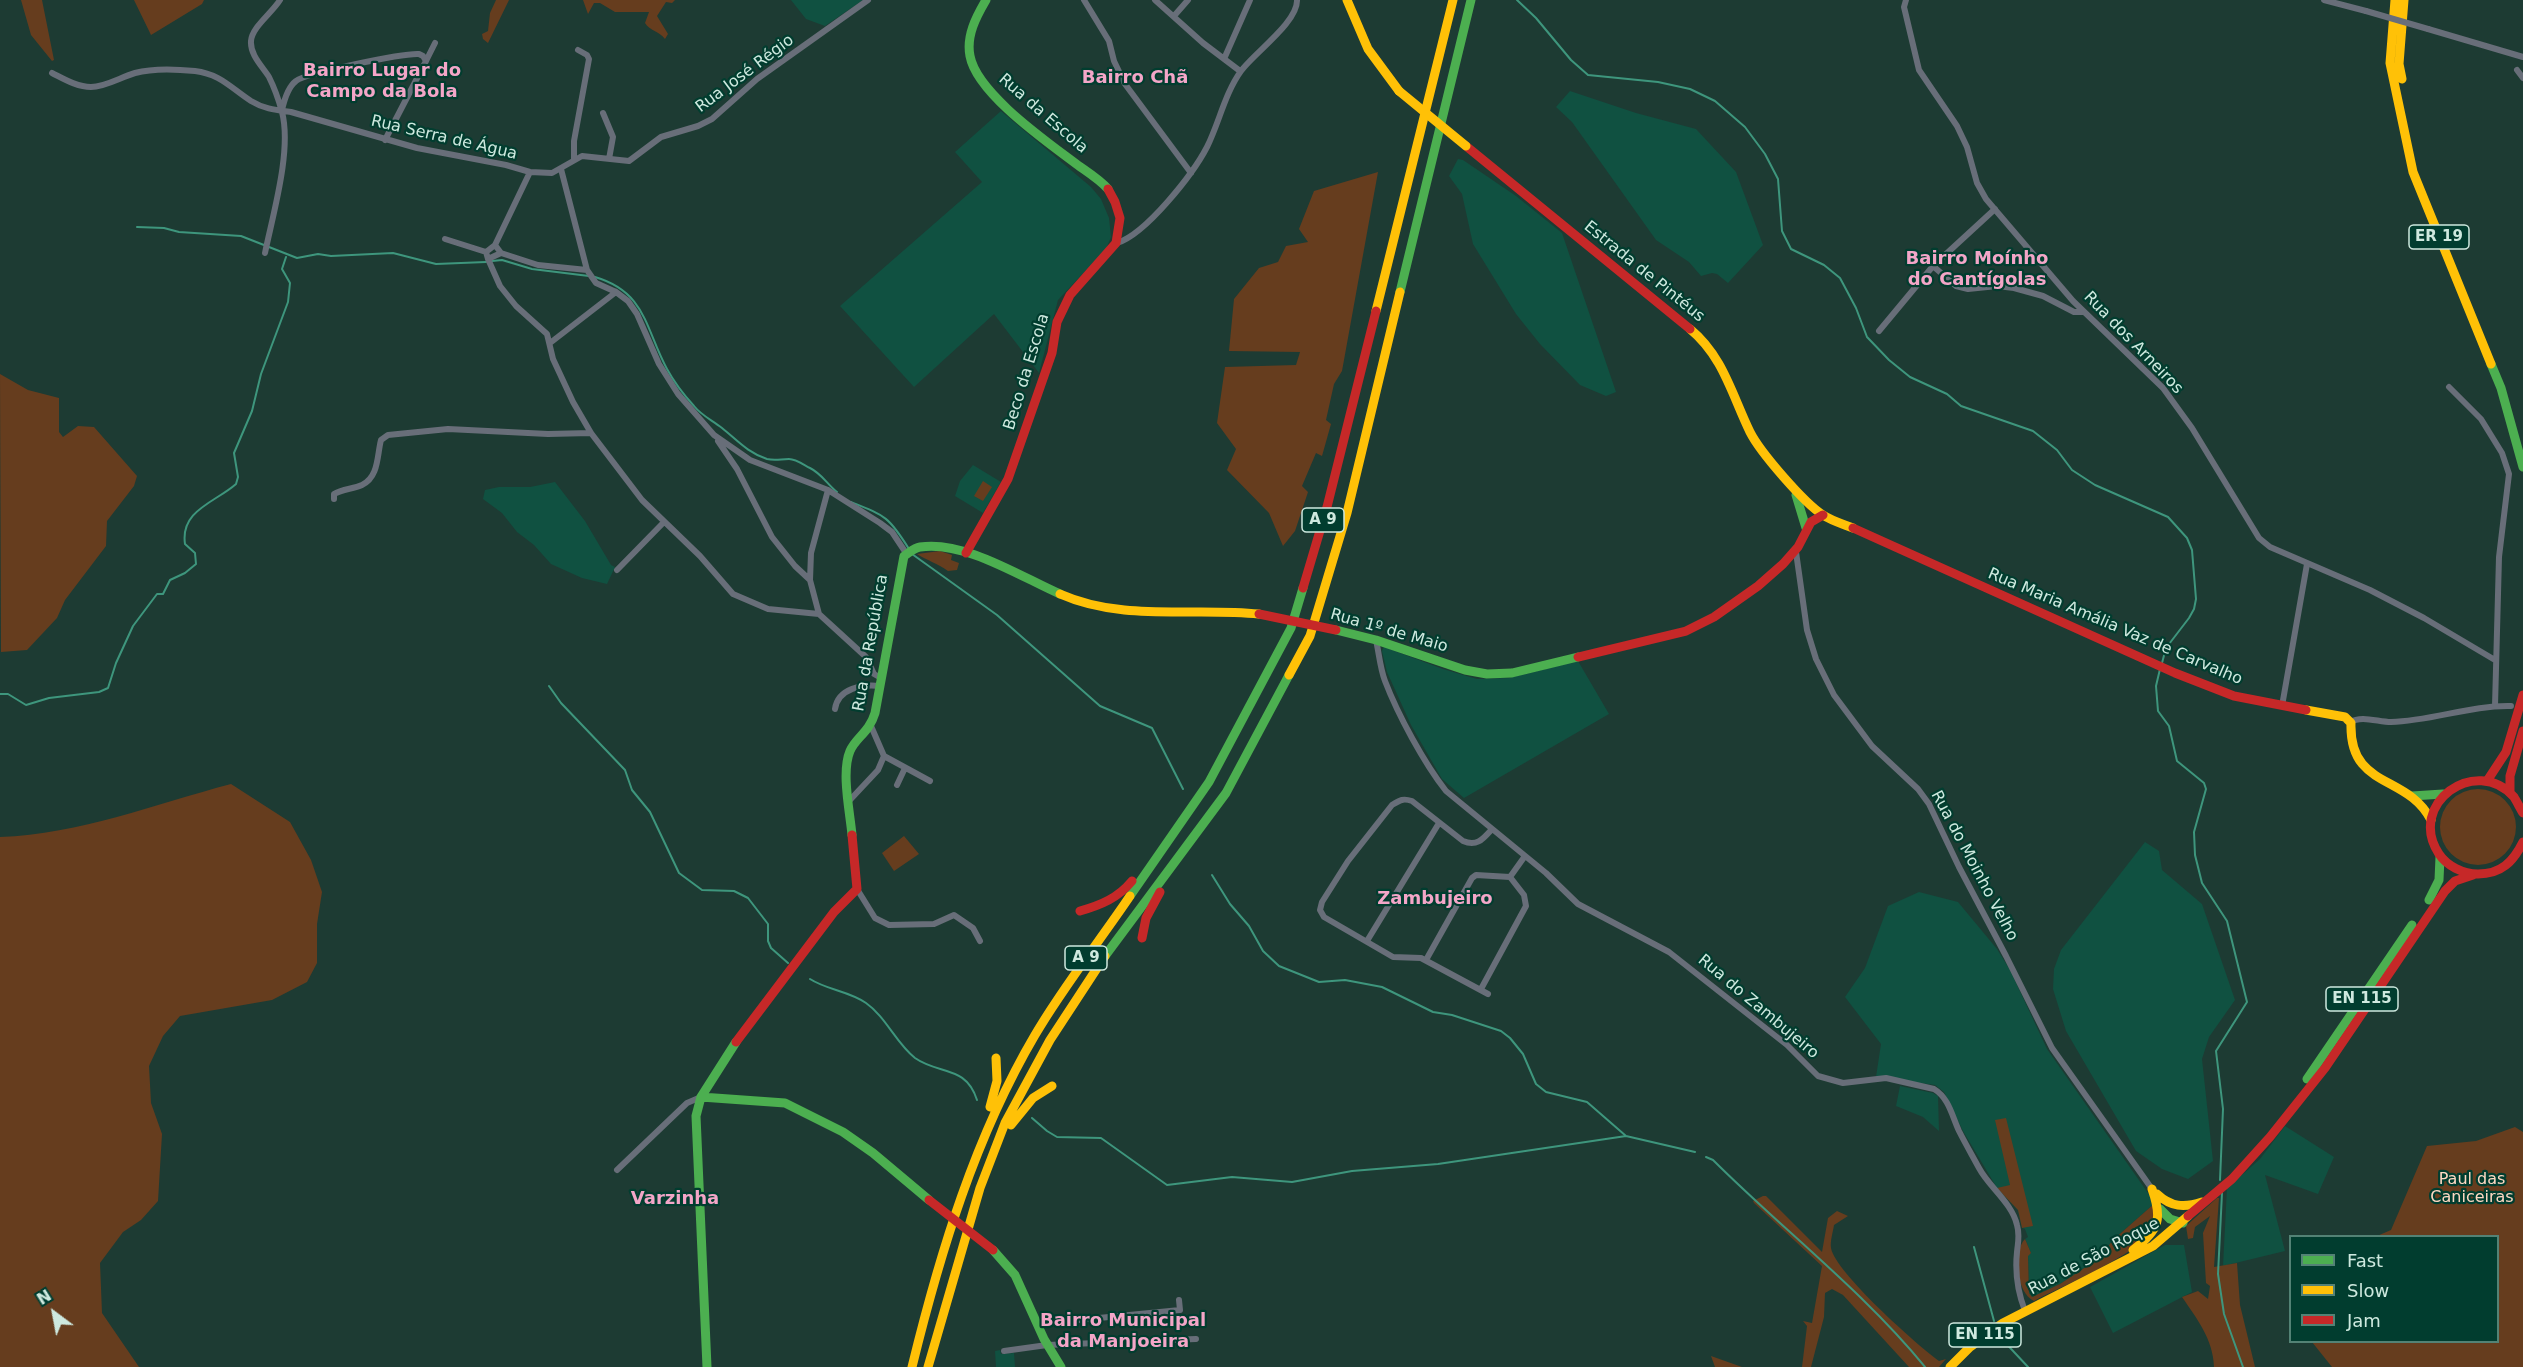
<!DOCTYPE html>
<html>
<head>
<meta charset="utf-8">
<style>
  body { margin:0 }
  #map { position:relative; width:2523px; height:1367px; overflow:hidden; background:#1d3b33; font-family:"DejaVu Sans",sans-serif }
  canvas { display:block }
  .legend { position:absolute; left:2289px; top:1235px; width:210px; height:108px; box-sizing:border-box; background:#013d2f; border:2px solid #538275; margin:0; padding:8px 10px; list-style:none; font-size:18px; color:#cee9df }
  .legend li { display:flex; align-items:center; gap:12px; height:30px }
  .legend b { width:30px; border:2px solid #538275 }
  .north { position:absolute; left:24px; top:1283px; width:60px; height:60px; -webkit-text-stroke:4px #013d2f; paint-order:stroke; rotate:328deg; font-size:16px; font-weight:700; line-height:24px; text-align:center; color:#cee9df }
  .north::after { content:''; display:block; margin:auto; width:21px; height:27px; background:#cee9df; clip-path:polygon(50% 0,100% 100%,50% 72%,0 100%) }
</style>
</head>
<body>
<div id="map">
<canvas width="2523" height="1367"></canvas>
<ul class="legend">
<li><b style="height:8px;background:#4caf50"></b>Fast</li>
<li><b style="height:8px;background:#ffc107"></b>Slow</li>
<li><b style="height:8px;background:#c62828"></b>Jam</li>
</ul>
<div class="north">N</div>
</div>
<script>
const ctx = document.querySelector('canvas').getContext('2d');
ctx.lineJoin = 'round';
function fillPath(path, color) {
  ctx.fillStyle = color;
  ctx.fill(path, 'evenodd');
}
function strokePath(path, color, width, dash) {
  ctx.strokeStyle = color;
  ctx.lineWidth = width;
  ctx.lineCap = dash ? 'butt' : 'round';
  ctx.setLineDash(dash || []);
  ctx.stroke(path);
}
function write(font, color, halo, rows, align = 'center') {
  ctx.font = font + ' "DejaVu Sans",sans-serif';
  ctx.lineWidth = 4.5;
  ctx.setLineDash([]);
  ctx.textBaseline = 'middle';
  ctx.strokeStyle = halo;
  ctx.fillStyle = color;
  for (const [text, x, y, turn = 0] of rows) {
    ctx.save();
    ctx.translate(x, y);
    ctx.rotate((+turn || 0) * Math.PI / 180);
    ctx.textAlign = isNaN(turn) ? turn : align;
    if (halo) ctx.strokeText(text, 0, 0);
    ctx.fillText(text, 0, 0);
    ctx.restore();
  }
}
const built = new Path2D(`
  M791 0H863L825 26 806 19Z
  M1570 91 1636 113 1696 129 1736 172 1763 245 1728 283 1717 274 1712 273 1701 276 1689 262 1656 240 1572 122 1556 107Z
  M1001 111 1091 187 1101 199 1109 218 1111 237 1106 249 1058 300 1039 373 994 314 914 387 840 306 982 182 955 152Z
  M1458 159 1463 160 1516 196 1562 233 1616 392 1606 396 1580 385 1540 344 1516 314 1473 244 1462 194 1449 176Z
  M973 465 1001 482 983 513 955 496 960 481Z
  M555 482 585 521 611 565 615 567 607 584 582 578 551 564 534 545 517 532 502 513 483 499 485 490 499 487H530Z
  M1384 647 1443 669 1477 679 1509 678 1578 661 1609 714 1464 798 1442 779 1411 725 1387 672 1382 651Z
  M2145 842 2159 851 2162 870 2202 904 2235 1000 2209 1037 2202 1059 2213 1161 2188 1179 2162 1169 2136 1151 2066 1031 2053 989 2054 969 2061 950Z
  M1919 892 1958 902 1997 949 2010 970 2047 1049 2155 1203 2113 1240 2098 1259 2060 1284 2032 1297 2029 1293 2028 1255 2031 1253 2025 1239 2028 1237 2025 1229 2022 1228 2018 1210 1997 1188 1963 1131 1944 1092 1935 1085 1876 1077 1881 1044 1845 997 1865 968 1888 906Z
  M1900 1086 1933 1093 1938 1096 1939 1131 1923 1117 1896 1106Z
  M2285 1126 2334 1157 2318 1194 2265 1175 2285 1251 2223 1266 2227 1188 2260 1159Z
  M2165 1245H2184L2192 1292 2113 1333 2090 1287Z
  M1000 1350 1001 1354 1014 1353 1015 1367H996L995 1351Z`);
const green = new Path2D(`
  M21 0H42L54 60 52 61 31 35Z
  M134 0H204L202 4 151 35Z
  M496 0H509L488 43 483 39 482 34 488 31 490 13Z
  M583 0H675L672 3 666 2 657 16 668 34 665 39C659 31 650 31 645 23L649 12H615L600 3H594L588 14Z
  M1378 172 1342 371 1334 384 1326 420 1331 424 1322 456 1316 453 1302 486 1308 492 1295 531 1283 546 1269 513 1227 470 1236 449 1217 423 1225 367 1296 365 1300 352 1229 351 1234 299 1259 268 1278 262 1286 246 1308 242 1299 229 1314 191Z
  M0 374 28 390 59 398V432L63 437 78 426 94 427 137 476 134 486 107 521 106 546 65 600 57 618 27 650 1 652Z
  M983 481 992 487 983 501 974 496Z
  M940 551 952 555 951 560 959 563 957 570 948 571C937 563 928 561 917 554Z
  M231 784 290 822 311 860 322 892 317 924V963L307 982 272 1000 180 1016 163 1036 149 1066 151 1103 162 1134 158 1201 141 1220 123 1232 100 1263 102 1313 139 1367H0V837C80 834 155 804 231 784Z
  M2440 827a38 38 0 1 1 76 0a38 38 0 1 1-76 0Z
  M904 836 919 854 894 871 882 853Z
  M2006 1118 2033 1226 2022 1228 2018 1210 1997 1188 2010 1185 1995 1120Z
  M2515 1127 2523 1132V1367H2332L2312 1342H2498V1236H2377L2391 1230 2427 1146 2476 1141Z
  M1763 1196H1766L1822 1252 1828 1218 1837 1211 1848 1216 1834 1225C1833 1232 1830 1241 1831 1248 1835 1272 1917 1345 1939 1361L1946 1359 1939 1367H1909L1843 1295 1832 1289 1825 1293 1824 1317 1811 1367H1802L1807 1326 1803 1321 1812 1323 1822 1266 1754 1203 1753 1201Z
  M2217 1198H2219L2214 1267 2237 1263 2240 1305 2255 1367H2214C2213 1339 2197 1319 2182 1297L2198 1291 2208 1299 2210 1286 2206 1283 2203 1233 2210 1216 2195 1227 2193 1238 2188 1239 2186 1226Z
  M2155 1203C2156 1216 2156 1226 2146 1237 2127 1259 2062 1286 2034 1301 2016 1293 2013 1251 2025 1239L2031 1253 2028 1256 2029 1293 2032 1297 2060 1284 2098 1259 2113 1240Z
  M1711 1356 1742 1367H1715Z`);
const stream = new Path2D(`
  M1517 0 1536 18 1571 60 1588 75 1658 82 1690 89 1715 101 1745 127 1765 154 1778 179 1782 231 1791 249 1824 265 1840 278 1856 308 1867 337 1889 360 1910 377 1947 394 1961 406 2033 431 2057 450 2072 470 2095 485 2168 517 2187 538 2192 550 2196 599 2194 609 2189 618 2166 648 2162 663
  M137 227 164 228 179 232 241 236 297 258 318 254 331 256 393 253 436 264 486 262
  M492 261 502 260 532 269 589 276
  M595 277C646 292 645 328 667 369 674 382 684 395 694 406 702 416 712 420 722 428 737 440 748 453 767 459 775 461 781 459 789 459 796 459 804 465 810 468 822 474 827 484 837 492
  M851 502C886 516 889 517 909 549
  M912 554 997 615 1100 706 1152 728 1183 789
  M2160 669 2156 686 2158 711 2169 726 2177 761 2204 783 2206 789 2194 832 2195 855 2202 883 2227 921 2247 1002 2216 1051 2223 1109 2220 1180
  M549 686 561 703 625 770 632 790 650 812 679 873 702 890 734 891 748 898 768 924V941L771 948 788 963
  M0 694H8L26 705 49 698 99 692 108 688 116 663 133 626 157 594H163L170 580 185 573 196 564 195 553 185 544C180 510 216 502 236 484L238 477 234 453 252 411 261 374 288 302 290 283 282 269 286 257
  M1212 875 1230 904 1249 926 1263 951 1279 966 1319 982 1345 980 1382 987 1433 1012 1452 1015 1501 1031 1510 1038 1523 1054 1536 1084 1546 1092 1587 1102 1626 1136
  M810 979C827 990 849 991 866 1003 886 1017 896 1043 915 1058 939 1075 966 1065 977 1100
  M1032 1118 1047 1131 1057 1137 1101 1138 1167 1185 1232 1177 1292 1182 1352 1171 1438 1164 1626 1136 1695 1152
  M1706 1157 1713 1160C1782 1229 1863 1291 1925 1367
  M2222 1193 2218 1274 2224 1314 2243 1367
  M1974 1247 1994 1321
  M2000 1337 2028 1367`);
const street = new Path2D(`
  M1084 0 1109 41 1114 61 1125 84 1191 173
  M1155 0 1203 43 1240 71
  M1906 0 1904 7 1919 70 1957 126 1967 147 1977 183 1986 199 2073 301 2163 388 2192 428 2259 538 2270 547 2370 590 2424 618 2495 660
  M2324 0 2366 11
  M1174 16 1188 0
  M2428 29 2523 57
  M1224 59 1250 0
  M426 61 435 43
  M2517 70 2523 78
  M52 73C64 79 77 87 91 87 105 87 121 77 135 73 153 68 176 69 195 71 220 74 231 88 251 101 264 109 276 110 291 112L417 148 506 165 530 172 552 173 582 156 629 161 661 137 698 126 712 119 757 79 868 0
  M282 110C284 101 288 87 296 81 306 73 403 53 419 54L423 56 426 61 385 140
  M603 113 613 137 609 159
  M574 159V141L589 59 587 55 578 50
  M561 169 587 270
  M445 239 486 252
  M1117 243C1146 234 1193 174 1207 147 1219 123 1225 93 1241 71 1254 53 1298 22 1297 0
  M495 245 501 253 488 259 486 252 495 245 530 172
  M265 253C273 214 292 150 282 112 279 101 274 87 269 77 262 66 250 55 251 41 252 27 272 13 280 0
  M501 253 538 265 587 270 596 283 616 292 628 301 637 314 659 364 678 394 714 435 750 460 828 490 880 523 892 532 906 553
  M488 259 500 286 516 306 547 334 553 359 573 402 591 433 642 500 700 556 733 594 768 609 819 614
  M1933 266 1995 209
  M1879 331 1933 266 1956 286 1968 289 1997 286 2014 288 2043 296 2074 312H2084
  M550 343 616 292
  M2449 387 2481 419 2502 453 2509 474 2499 557 2495 706
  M718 441 737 469 772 537 795 566 810 580 819 614 866 657 874 674 881 678
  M334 499V494C342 489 353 489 362 485 379 477 377 455 381 440L388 435 448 429 548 434 591 433
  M1796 552 1807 630 1816 659 1834 695 1872 746 1918 789 1929 804 1959 867 2006 956 2052 1048 2152 1189
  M617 570 664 522
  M810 580 811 553 828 490
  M1376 640C1379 653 1380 668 1385 681 1398 715 1424 763 1446 791L1546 873 1578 904 1669 952 1787 1045 1818 1076 1843 1083 1886 1078 1934 1089C1949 1098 1952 1116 1959 1131 1965 1143 1972 1155 1979 1168 1989 1187 2012 1203 2017 1225 2020 1235 2018 1242 2017 1252 2015 1271 2018 1293 2025 1311
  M2282 706 2307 564
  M835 709C838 688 863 684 880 686
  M2350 722C2362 715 2378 722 2391 722 2432 721 2471 705 2511 706
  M871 726 884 756 930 781
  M897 785 905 768
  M849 801 878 770 884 756
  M857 889 875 918 889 925 934 924 954 915 973 928 980 941
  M1367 941 1439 823
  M1426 960 1472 878 1476 875 1510 877
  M1481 989 1526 906 1524 895 1510 877 1525 856
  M1488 994 1421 958 1393 957 1324 917 1320 910 1322 902 1348 861 1392 805C1400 800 1403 798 1412 801L1463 841C1477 847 1483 839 1492 829
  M617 1170 687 1103 701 1097
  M1038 1324 1180 1310 1179 1300
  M1004 1351 1047 1345 1196 1339`);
const fast = new Path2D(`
  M986 0C976 17 966 36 970 56 977 94 1049 143 1079 166 1089 173 1100 180 1108 189
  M1400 292 1471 0
  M2491 364 2501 388 2523 467
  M1796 495 1806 528
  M1336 630 1376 640 1465 670 1487 674 1512 673 1578 657
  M2412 796 2443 794
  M852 835C850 812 841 772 850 751 856 737 869 733 875 713L904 556C909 553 914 548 920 547 964 540 1021 577 1060 594
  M1130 896 1209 782 1291 628 1303 588
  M2429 900 2439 880 2440 857
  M1105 956 1226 793 1289 675
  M2307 1079 2412 925
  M701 1097 785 1103 843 1132 873 1153 929 1200
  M2160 1209 2170 1219 2183 1223
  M993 1250 1015 1275 1044 1339 1061 1367
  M707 1367 696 1116 701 1097 736 1042`);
const slow = new Path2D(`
  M1347 0 1368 49 1399 91
  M2395 0 2390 63 2413 172 2491 364
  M2402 79 2399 64 2404 0
  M1376 311 1453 0
  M1690 329C1723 356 1732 395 1750 432 1760 452 1804 503 1823 515 1832 521 1843 524 1853 528
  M1060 594C1123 622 1193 607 1259 614
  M1289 675 1310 636 1347 513 1400 292
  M2306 710 2345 717 2351 723C2349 790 2407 773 2431 820
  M990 1107 997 1081 996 1058
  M1011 1125 1033 1098 1052 1086
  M2157 1194C2171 1207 2184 1208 2202 1202
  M2133 1250C2159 1230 2163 1220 2152 1189
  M912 1367C940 1253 975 1137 1035 1035 1063 987 1099 942 1130 896
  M928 1367 980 1188 1005 1123 1050 1040 1105 956
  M1950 1367 1970 1347 2003 1323 2153 1246 2188 1216`);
const jam = new Path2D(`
  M1466 146 1690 329
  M1853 528 2175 673 2234 696 2306 710
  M966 553 1008 479 1052 353 1057 322 1070 295 1116 243 1120 218 1115 202 1108 189
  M1303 588 1327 507 1376 311
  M1578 657 1686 631 1714 617 1758 586 1783 564 1798 547 1811 522 1823 515
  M2487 781 2506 752 2523 695
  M2510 792V776L2523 731
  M2523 813C2520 808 2517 802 2514 797 2476 754 2406 804 2439 854 2447 866 2463 874 2478 874 2501 874 2513 862 2523 842
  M1080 911C1101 905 1118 898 1132 881
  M1142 938 1146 918 1160 892
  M736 1042 834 912 857 889 852 835
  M2270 1137 2325 1068 2445 891 2455 881 2473 875
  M2188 1216 2232 1179 2270 1137`);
const streetBridge = new Path2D(`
  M2366 11 2428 29`);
const slowBridge = new Path2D(`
  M1399 91 1466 146`);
const jamBridge = new Path2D(`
  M1259 614 1336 630
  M929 1200 993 1250`);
const shields = [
  [2439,237,60],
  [1323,520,42],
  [1086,958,42],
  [2362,999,72],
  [1985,1335,72]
];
const shieldNames = [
  ["ER 19",2439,237],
  ["A 9",1323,520],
  ["A 9",1086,958],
  ["EN 115",2362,999],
  ["EN 115",1985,1335]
];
const streetNames = [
  ["Rua José Régio",745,74,-37],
  ["Rua da Escola",1043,114,41],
  ["Rua Serra de Água",444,138,13],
  ["Estrada de Pintéus",1644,272,39],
  ["Rua dos Arneiros",2133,343,46],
  ["Beco da Escola",1027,372,-73],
  ["Rua Maria Amália Vaz de Carvalho",2115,627,23],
  ["Rua 1º de Maio",1389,631,16],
  ["Rua da República",871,643,-80],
  ["Rua do Moinho Velho",1974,866,62],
  ["Rua do Zambujeiro",1758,1007,40],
  ["Rua de São Roque",2094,1257,-28]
];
const parkNames = [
  ["Paul das",2472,1180],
  ["Caniceiras",2472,1198]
];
const neighbourhoodNames = [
  ["Bairro Lugar do",382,71],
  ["Campo da Bola",382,92],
  ["Bairro Chã",1135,78],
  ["Bairro Moínho",1977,259],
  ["do Cantígolas",1977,280],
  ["Zambujeiro",1435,899],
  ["Varzinha",675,1199],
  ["Bairro Municipal",1123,1321],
  ["da Manjoeira",1123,1342]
];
fillPath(built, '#105141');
fillPath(green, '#663d1e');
strokePath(stream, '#3e967d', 2);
strokePath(street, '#686e79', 6);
strokePath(fast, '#4caf50', 9);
strokePath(slow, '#ffc107', 9);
strokePath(jam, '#c62828', 9);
strokePath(streetBridge, '#686e79', 6);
strokePath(slowBridge, '#ffc107', 9);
strokePath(jamBridge, '#c62828', 9);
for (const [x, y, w] of shields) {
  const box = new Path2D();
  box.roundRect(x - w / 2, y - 12, w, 24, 4.5);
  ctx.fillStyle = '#013d2f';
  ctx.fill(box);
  strokePath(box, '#cee9df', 1.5);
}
write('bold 15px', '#cee9df', null, shieldNames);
write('16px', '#cee9df', '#013d2f', streetNames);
write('16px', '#fdd8c2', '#013d2f', parkNames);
write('bold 18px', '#f3a6c8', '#013d2f', neighbourhoodNames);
</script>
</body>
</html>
